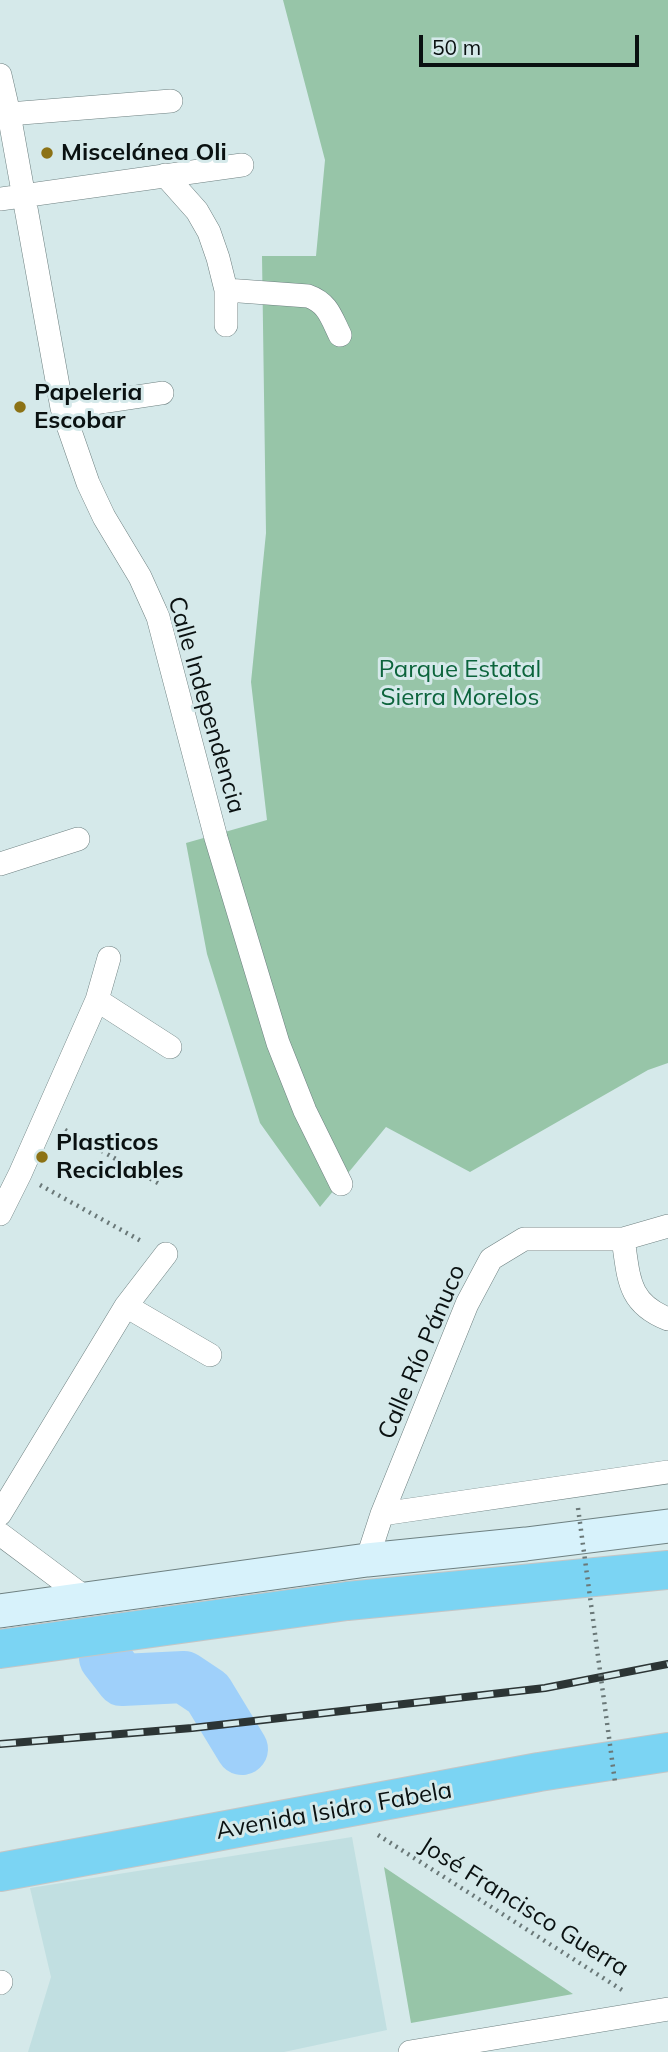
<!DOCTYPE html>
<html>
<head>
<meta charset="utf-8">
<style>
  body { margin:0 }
  #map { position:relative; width:668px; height:2052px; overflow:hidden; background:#d5e9ea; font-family:Mulish,sans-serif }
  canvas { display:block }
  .scale { position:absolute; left:419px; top:35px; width:220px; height:32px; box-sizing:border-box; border:4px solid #0a1111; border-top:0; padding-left:9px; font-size:21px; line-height:24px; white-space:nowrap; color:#0a1111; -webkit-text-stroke:5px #d5e9ea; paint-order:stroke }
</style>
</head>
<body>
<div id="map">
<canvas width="668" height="2052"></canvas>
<div class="scale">50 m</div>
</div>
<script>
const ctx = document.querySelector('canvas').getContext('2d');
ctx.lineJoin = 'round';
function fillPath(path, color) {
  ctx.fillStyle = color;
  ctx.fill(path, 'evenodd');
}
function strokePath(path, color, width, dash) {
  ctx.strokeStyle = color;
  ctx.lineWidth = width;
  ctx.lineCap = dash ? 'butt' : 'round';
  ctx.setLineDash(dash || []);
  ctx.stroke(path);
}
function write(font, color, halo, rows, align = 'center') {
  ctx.font = font + ' Mulish,sans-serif';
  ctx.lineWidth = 6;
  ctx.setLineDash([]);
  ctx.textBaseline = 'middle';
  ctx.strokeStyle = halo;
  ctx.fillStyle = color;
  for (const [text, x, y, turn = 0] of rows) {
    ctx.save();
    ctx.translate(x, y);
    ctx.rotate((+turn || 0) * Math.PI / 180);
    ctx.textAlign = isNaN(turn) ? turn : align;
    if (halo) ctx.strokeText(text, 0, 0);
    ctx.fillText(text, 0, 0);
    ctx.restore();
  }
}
const built = new Path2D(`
  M352 1837 387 2030 284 2052H28L51 1977 30 1888Z`);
const green = new Path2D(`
  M283 0H668V1063L648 1070 470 1172 386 1127 320 1207 260 1123 207 954 186 843 267 820 251 682 266 533 262 256H316L325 160Z
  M384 1867 573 1994 411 2023Z`);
const river = new Path2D(`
  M105 1658 122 1680 184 1677 208 1693 242 1749`);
const path = new Path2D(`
  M65 1130 158 1183
  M40 1185 143 1242
  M378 1835 622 1990`);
const street = new Path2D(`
  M0 75 9 114 62 408 88 483 104 517 140 577 158 617 216 838 278 1043 305 1111 341 1184
  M9 114 171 101
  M165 175 197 211 209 232 218 258 226 290V325
  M0 199 242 165
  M226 290 308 296C328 303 331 317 340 335
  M62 408 162 393
  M0 864 78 839
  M97 1000 170 1047
  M0 1214 20 1174 97 1000 109 958
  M623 1239C629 1277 627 1303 668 1319
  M126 1306 210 1355
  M0 1514 126 1306 166 1254
  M382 1514 668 1472
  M0 1534 87 1599
  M367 1560 382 1514 467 1304 491 1259 524 1239H623L668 1226
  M0 1983 1 1982
  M410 2052 668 2009`);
const secondary = new Path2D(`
  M0 1611 367 1560 526 1544 668 1526`);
const highway = new Path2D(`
  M0 1649 347 1601 668 1570
  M0 1872 539 1772 668 1752`);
const rail = new Path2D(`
  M0 1744 192 1728 545 1688 668 1664`);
const pathBridge = new Path2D(`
  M578 1508 615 1782`);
const markers = [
  [47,153,7,"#8c7215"],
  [20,407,7,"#8c7215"],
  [42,1157,7,"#8c7215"]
];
const poiNames = [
  ["Miscelánea Oli",61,153],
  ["Papeleria",34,393],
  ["Escobar",34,421],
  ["Plasticos",56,1143],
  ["Reciclables",56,1171]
];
const parkNames = [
  ["Parque Estatal",460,670],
  ["Sierra Morelos",460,698]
];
const streetNames = [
  ["Calle Independencia",206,705,74],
  ["Calle Río Pánuco",422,1352,-67],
  ["Avenida Isidro Fabela",334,1811,-10],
  ["José Francisco Guerra",524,1907,32]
];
fillPath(built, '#c1dfe1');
fillPath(green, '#97c5a8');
strokePath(river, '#9fd0fa', 52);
strokePath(street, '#6e8081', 24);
strokePath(secondary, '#6e8081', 35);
strokePath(highway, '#c4c6c6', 40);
strokePath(path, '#6a7878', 4.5, [2, 5]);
strokePath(street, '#fff', 23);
strokePath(secondary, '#d7f2fb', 33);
strokePath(highway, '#7bd4f3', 38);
strokePath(rail, '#2c3535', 8);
strokePath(rail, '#d5e9ea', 5, [16]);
strokePath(pathBridge, '#6a7878', 4.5, [2, 5]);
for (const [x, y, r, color] of markers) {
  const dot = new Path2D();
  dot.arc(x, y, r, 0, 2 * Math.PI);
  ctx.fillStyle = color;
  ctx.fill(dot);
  strokePath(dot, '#d5e9ea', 2.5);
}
write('bold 24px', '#0a1111', '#d5e9ea', poiNames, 'left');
write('24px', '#0c643c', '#d5e9ea', parkNames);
write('24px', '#0a1111', '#d5e9ea', streetNames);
</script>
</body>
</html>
